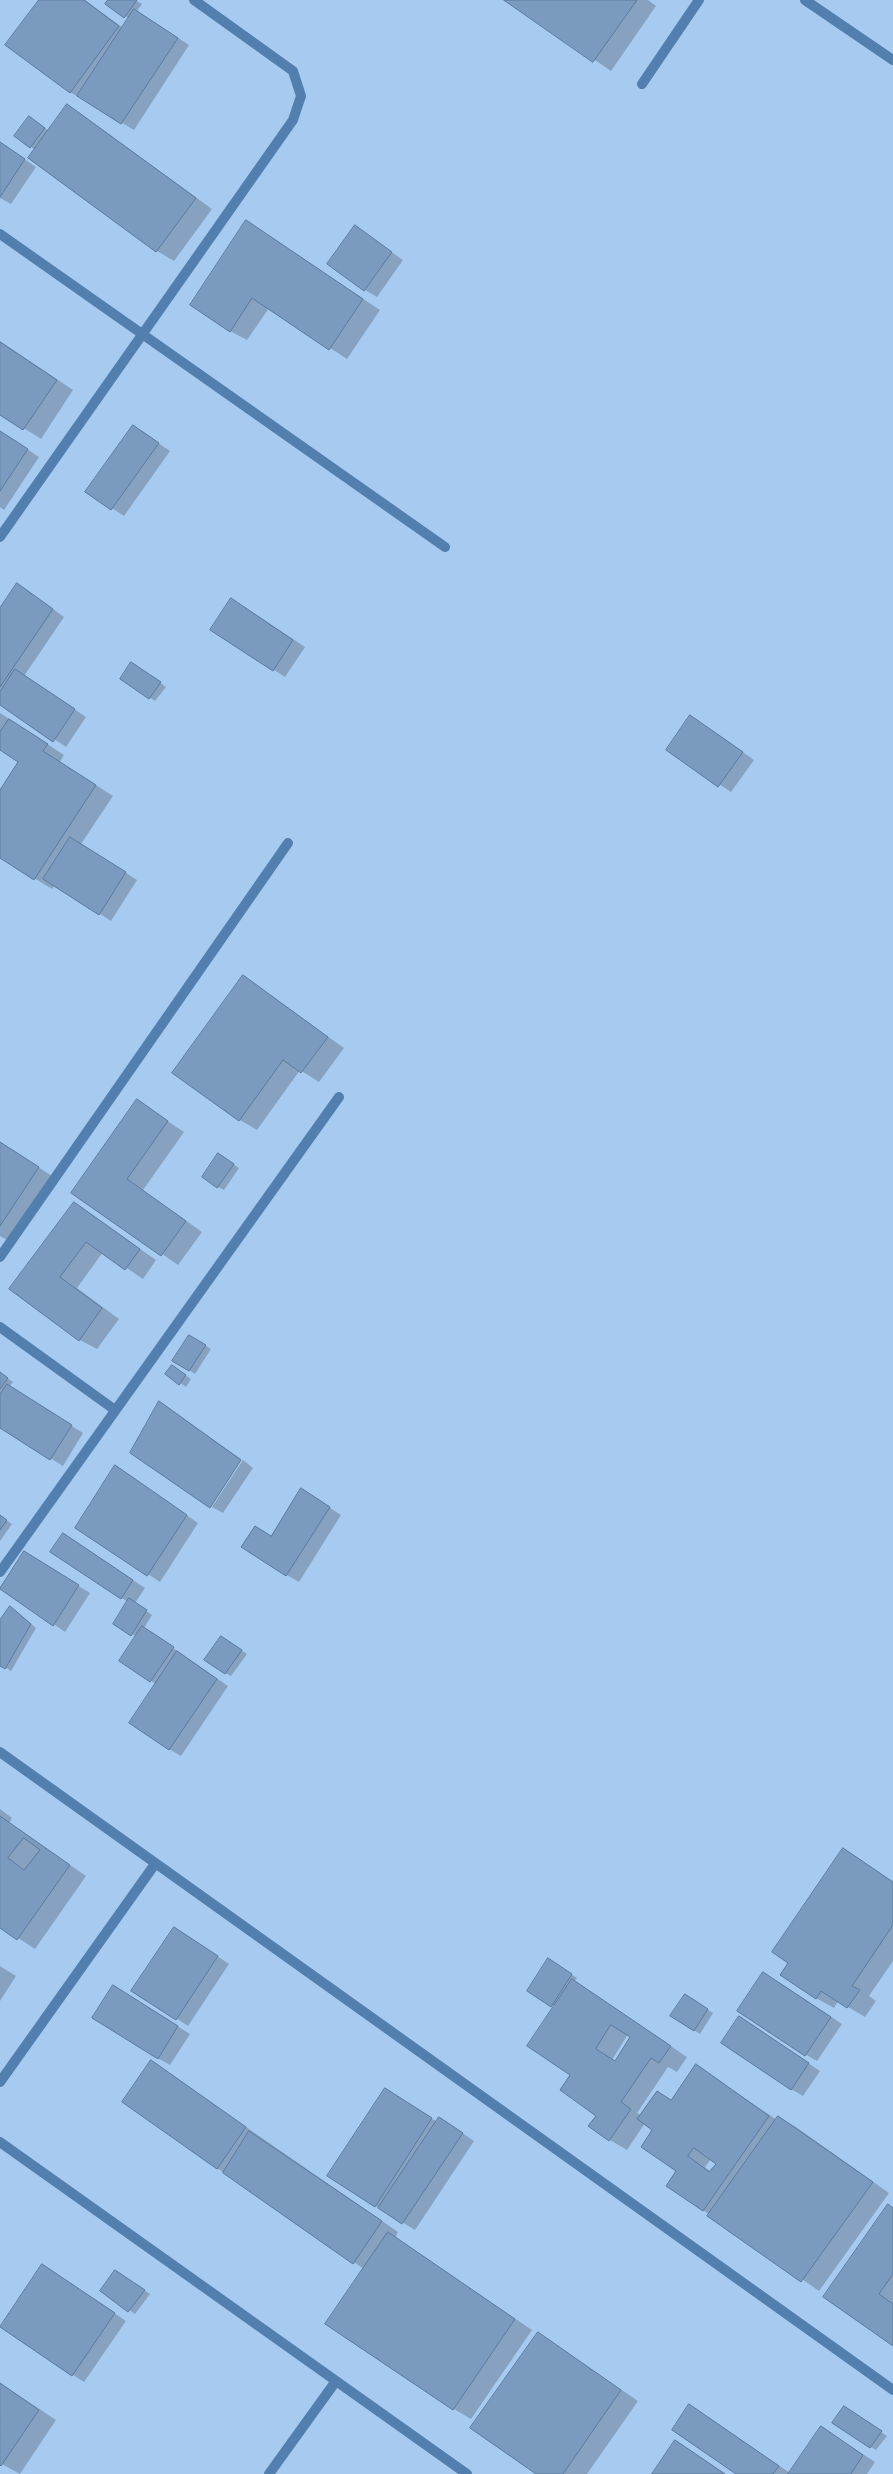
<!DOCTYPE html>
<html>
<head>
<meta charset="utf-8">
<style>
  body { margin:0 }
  canvas { display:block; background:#a7caf0 }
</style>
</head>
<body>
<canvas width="893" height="2474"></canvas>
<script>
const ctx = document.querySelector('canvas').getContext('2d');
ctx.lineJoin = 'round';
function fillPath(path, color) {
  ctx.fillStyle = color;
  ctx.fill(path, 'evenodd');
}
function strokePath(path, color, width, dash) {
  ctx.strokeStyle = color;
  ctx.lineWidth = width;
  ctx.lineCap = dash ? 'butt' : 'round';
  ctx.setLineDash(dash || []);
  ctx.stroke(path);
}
const shadow = new Path2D(`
  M40 0H85L123 28 129 19 107 4 110 0H135L142 4 137 11 189 45 134 130 70 92Z
  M506 0H648L656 6 611 71Z
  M67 106 84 116 212 209 174 261 157 251 30 146 35 121 49 131Z
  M0 143 36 167 11 204 0 198Z
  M247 222 380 310 347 359 269 308 247 340 230 331Z
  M355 227 403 260 377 297 365 290Z
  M0 341 73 390 41 439 0 413Z
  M133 426 170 451 124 516 87 492Z
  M0 431 39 457 4 510 0 507Z
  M29 592 64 617 24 676 86 717 66 747 0 703V610Z
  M243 606 305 647 285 677 212 629Z
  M137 667 166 687 155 701 121 678Z
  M0 713 64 755 60 762 113 796 81 844 137 880 111 921 55 885 52 889 0 857V792L20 762 0 749Z
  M702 724 754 760 731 792 667 750Z
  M243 977 344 1048 319 1082 300 1070 257 1130 240 1120Z
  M137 1101 184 1132 143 1190 202 1232 178 1265 73 1192Z
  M0 1142 55 1178 12 1243 0 1236Z
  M224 1158 239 1168 224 1190 218 1187Z
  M74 1203 156 1260 143 1279 103 1252 77 1288 119 1319 97 1349 80 1340 11 1289Z
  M195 1339 211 1349 195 1374 189 1370Z
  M178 1370 191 1379 186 1387 180 1383Z
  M0 1373 13 1382 9 1387 83 1433 63 1466 0 1427Z
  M160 1403 241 1459 210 1506Z
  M243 1460 253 1468 223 1513 212 1507Z
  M116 1467 198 1523 160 1582 77 1527Z
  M313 1497 341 1515 299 1582 287 1575Z
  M0 1516 12 1524 0 1541Z
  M75 1542 145 1588 135 1603 152 1615 144 1628 228 1686 181 1756 169 1749 156 1684 121 1661 137 1637 115 1624 128 1602 52 1552Z
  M24 1553 90 1593 65 1632 0 1587Z
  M16 1611 36 1628 11 1671 0 1664V1622Z
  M227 1641 247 1654 231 1676 225 1673Z
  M0 1809 12 1818 9 1823 86 1876 35 1949 0 1926Z
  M843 1850 893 1882V1961L869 1996 876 2001 865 2017 838 2001 834 2008 816 1998 789 1962Z
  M186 1935 229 1964 188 2026 133 1990Z
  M554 1963 577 1978 574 1982 687 2057 677 2072 668 2067 637 2113 641 2115 672 2101 697 2066 777 2120 779 2117 796 2127 889 2193 819 2291 703 2210 654 2129 645 2123 627 2150 610 2140 598 2115 572 2075 555 2007 529 1991ZM628 2034 632 2036 616 2062 612 2060ZM711 2159 717 2164 711 2172 705 2167Z
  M0 1966 16 1976 0 2001Z
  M775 1980 842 2024 817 2061 805 2054Z
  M125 1993 190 2034 170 2065 158 2058Z
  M691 1999 713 2013 700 2034 694 2030Z
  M751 2025 820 2071 803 2096 791 2089Z
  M152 2062 398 2232 395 2238 532 2330 471 2419 454 2409 364 2269 217 2168Z
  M397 2096 437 2122 440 2118 474 2141 415 2230 376 2206Z
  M893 2209V2344L825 2297Z
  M55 2273 126 2321 84 2382 73 2375Z
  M121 2275 150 2294 135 2314 102 2291Z
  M538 2333 638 2401 587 2474H538Z
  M0 2383 56 2420 20 2474 0 2463Z
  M850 2411 887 2436 876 2450 871 2447Z
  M702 2413 790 2473 833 2435 875 2462 867 2474H738Z
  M675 2442 693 2452 725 2474H654Z`);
const building = new Path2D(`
  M39 0H84L119 26 70 93 5 45Z
  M108 0H137L124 18 105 4Z
  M504 0H637L593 62Z
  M134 9 178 38 121 124 77 96Z
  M67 104 196 198 156 252 28 158Z
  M29 116 45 128 30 148 14 136Z
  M0 142 25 159 0 197Z
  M246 220 363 299 329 350 252 298 230 332 190 305Z
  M355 225 392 252 364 291 327 264Z
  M0 342 57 380 23 430 0 415Z
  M133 425 159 443 111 510 85 492Z
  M0 431 28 449 0 491Z
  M17 583 53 609 0 687V608Z
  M231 598 293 640 273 671 210 630Z
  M131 662 161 682 149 699 120 679Z
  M15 669 75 709 53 742 0 705V692Z
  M690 715 743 752 718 787 666 750Z
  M9 719 48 744 43 751 96 785 34 880 0 858V790L18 762 0 750V732Z
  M70 837 126 872 99 915 43 879Z
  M243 975 328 1037 301 1073 283 1060 239 1121 172 1073Z
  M137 1099 168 1121 127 1179 186 1221 161 1256 71 1193Z
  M0 1142 39 1167 0 1226Z
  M218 1153 234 1164 217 1188 202 1177Z
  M74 1202 140 1249 125 1270 86 1242 60 1277 102 1308 79 1341 9 1289Z
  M189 1335 206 1345 189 1371 172 1361Z
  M172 1365 186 1375 179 1385 165 1374Z
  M0 1372 8 1378 0 1389Z
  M7 1384 72 1425 50 1460 0 1428V1395Z
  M159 1401 241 1460 210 1508 130 1453Z
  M115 1465 187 1515 147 1576 75 1528Z
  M301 1488 330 1507 286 1576 241 1547 255 1526 271 1536Z
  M0 1515 7 1520 0 1530Z
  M63 1533 133 1580 121 1599 50 1552Z
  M24 1551 79 1585 53 1626 0 1589Z
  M129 1598 147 1610 131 1636 113 1624Z
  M10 1606 31 1624 5 1669 0 1666V1620Z
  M142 1626 174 1647 150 1682 119 1661Z
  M221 1636 242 1650 225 1674 204 1660Z
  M177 1651 217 1679 169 1750 129 1723Z
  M0 1816 70 1865 17 1940 0 1928ZM24 1838 40 1850 24 1870 8 1858Z
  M843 1848 893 1882V1925L852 1986 860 1990 847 2008 821 1991 816 1999 780 1975 788 1963 772 1952Z
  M174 1927 218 1956 176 2020 131 1991Z
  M548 1958 572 1974 551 2007 527 1991Z
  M763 1972 831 2017 805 2056 737 2011Z
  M572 1979 671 2046 659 2063 651 2058 621 2102 631 2109 609 2141 588 2126 596 2116 560 2090 570 2075 527 2046ZM611 2025 630 2037 615 2061 596 2049Z
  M113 1985 178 2026 158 2059 92 2018Z
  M685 1994 708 2009 694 2031 670 2016Z
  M739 2016 809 2063 791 2090 721 2043Z
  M151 2060 246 2127 217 2169 122 2102Z
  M696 2064 769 2116 703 2211 666 2186 676 2171 641 2147 652 2130 637 2119 657 2091 671 2100ZM694 2148 716 2164 709 2172 688 2156Z
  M385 2088 432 2118 375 2207 327 2176Z
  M778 2116 873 2182 801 2282 707 2216Z
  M439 2117 463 2133 402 2224 378 2208Z
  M249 2131 382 2221 353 2264 223 2173Z
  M888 2204 893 2208V2274L879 2294 893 2304V2346L823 2297Z
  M388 2232 515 2319 453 2410 325 2324Z
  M42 2264 115 2313 72 2376 0 2327Z
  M115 2270 145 2290 128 2312 100 2291Z
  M538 2332 621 2390 563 2474H536L470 2428Z
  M0 2383 39 2410 1 2466 0 2465Z
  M689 2404 779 2466 773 2474H736L672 2430Z
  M844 2406 882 2431 870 2448 832 2423Z
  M821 2426 863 2455 851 2474H788Z
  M675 2440 725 2474H652Z`);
const street = new Path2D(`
  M805 0 893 60
  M642 84 699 0
  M0 234 445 547
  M0 537 293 120 301 96 293 71 194 0
  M0 1257 288 843
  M0 1327 115 1410
  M0 1572 339 1097
  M0 1752 893 2390
  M0 2082 155 1864
  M0 2142 467 2474
  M269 2474 336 2381`);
fillPath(shadow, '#0003');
fillPath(building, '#7a9bbf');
strokePath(building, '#5a7a9d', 1);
strokePath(street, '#527fae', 10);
</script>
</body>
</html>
